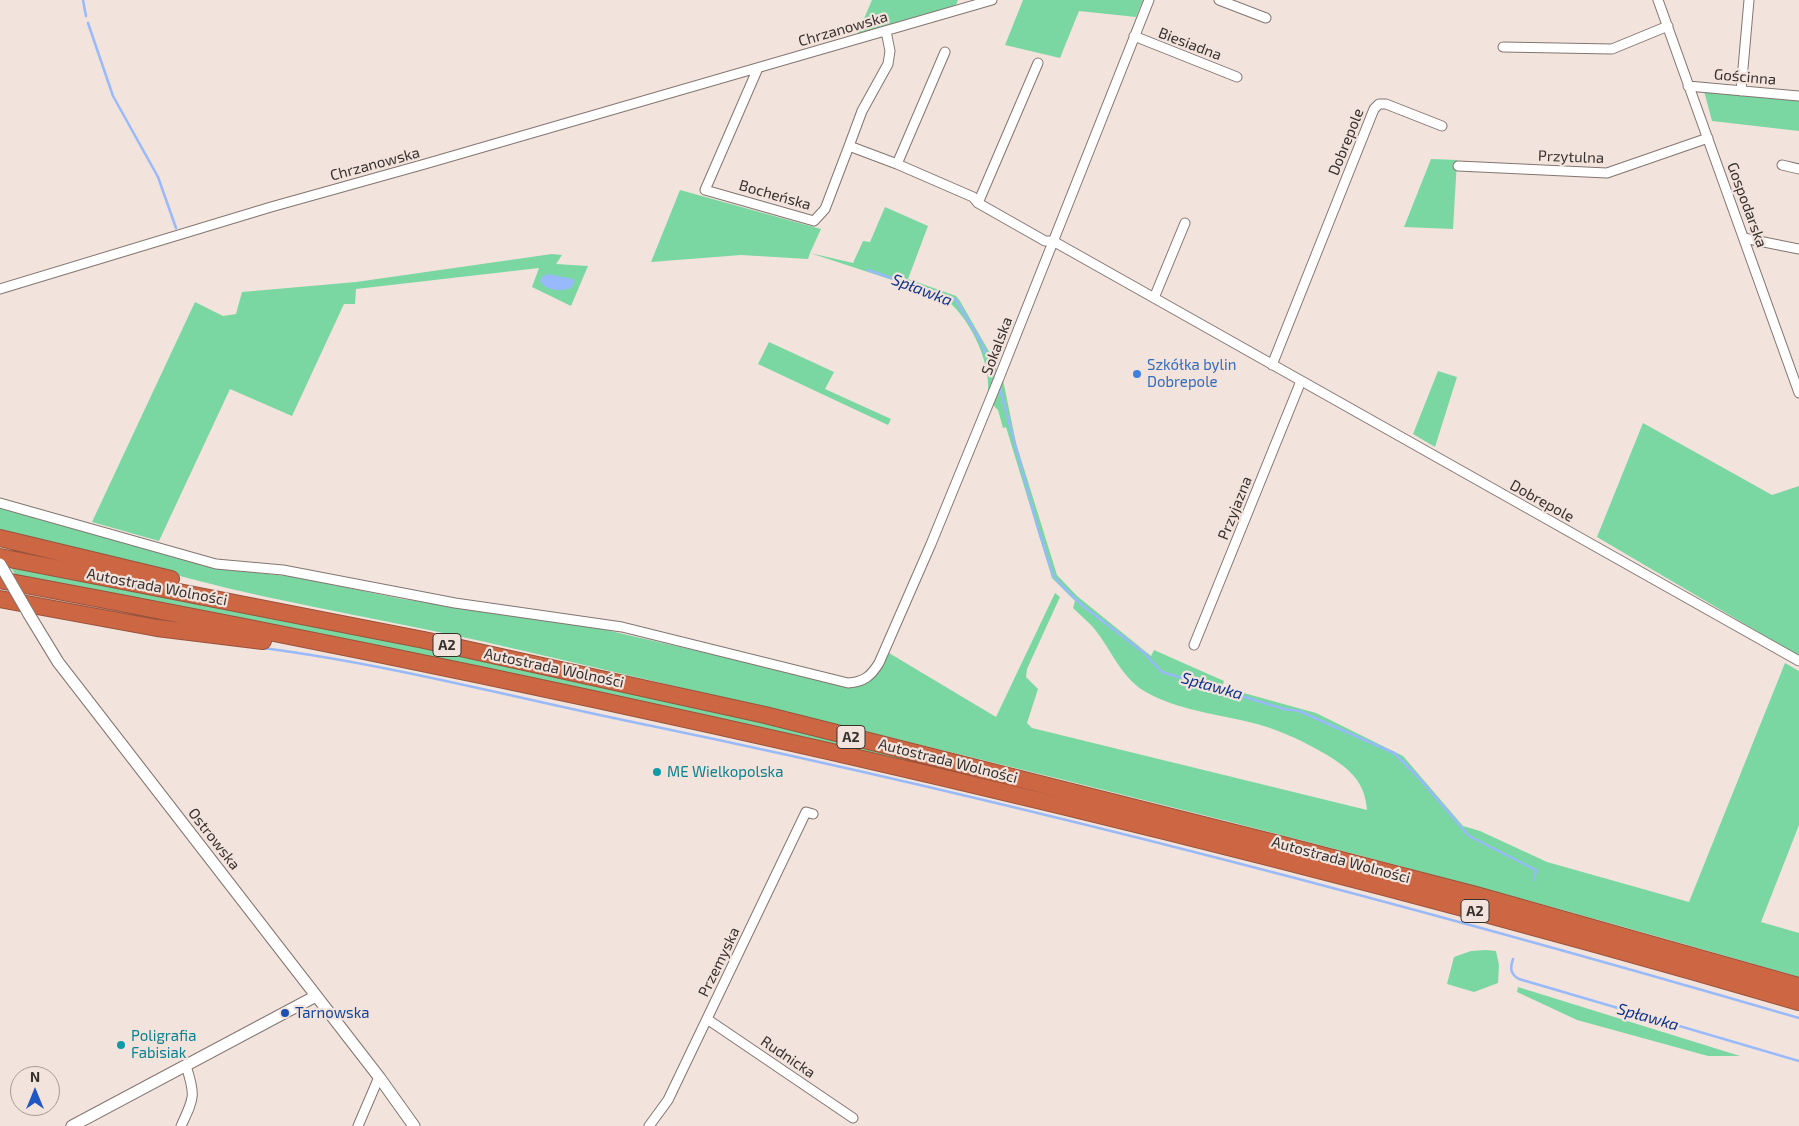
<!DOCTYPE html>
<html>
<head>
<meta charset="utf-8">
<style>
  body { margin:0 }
  #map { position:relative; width:1799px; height:1126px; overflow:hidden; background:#f2e3dc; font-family:"Exo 2",sans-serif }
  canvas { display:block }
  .north { position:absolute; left:10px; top:1066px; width:50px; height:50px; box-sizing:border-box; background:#f2e3dc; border:1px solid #a79c96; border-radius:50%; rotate:0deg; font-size:14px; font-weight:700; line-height:20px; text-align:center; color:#37312e }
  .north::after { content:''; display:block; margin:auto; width:18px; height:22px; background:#2157c4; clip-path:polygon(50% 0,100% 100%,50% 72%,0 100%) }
</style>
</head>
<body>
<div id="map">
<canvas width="1799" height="1126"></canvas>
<div class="north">N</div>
</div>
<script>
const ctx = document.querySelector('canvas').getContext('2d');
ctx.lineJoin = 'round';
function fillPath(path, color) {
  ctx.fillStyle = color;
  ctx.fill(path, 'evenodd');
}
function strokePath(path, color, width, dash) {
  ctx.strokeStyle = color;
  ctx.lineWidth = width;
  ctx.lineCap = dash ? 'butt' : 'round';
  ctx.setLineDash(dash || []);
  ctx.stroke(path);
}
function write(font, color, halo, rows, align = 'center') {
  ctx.font = font + ' "Exo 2",sans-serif';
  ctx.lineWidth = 4.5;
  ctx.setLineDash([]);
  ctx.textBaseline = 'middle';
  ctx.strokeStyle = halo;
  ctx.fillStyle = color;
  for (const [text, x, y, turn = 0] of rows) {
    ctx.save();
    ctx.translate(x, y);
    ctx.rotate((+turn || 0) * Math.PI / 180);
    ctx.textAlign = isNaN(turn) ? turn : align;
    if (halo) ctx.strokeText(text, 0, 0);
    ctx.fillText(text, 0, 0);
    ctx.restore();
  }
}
const green = new Path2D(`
  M872 0H958L956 5 857 35Z
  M1023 0H1143L1136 17 1079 11 1060 58 1005 45Z
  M1704 91 1799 99V131L1712 121Z
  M1431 159 1457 160 1453 229 1404 227Z
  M680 190 821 229 810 253 853 263 863 241 870 242 885 207 928 226 908 279 956 296 960 301 991 355 997 372 988 392C991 361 968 313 941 296L810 253 808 259 741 255 651 262Z
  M552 254 562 255 556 264 588 266 571 306 532 287 539 268 356 289 355 304H344L292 416 230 389 159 541 92 522 195 302 223 316 236 314 242 292 356 282Z
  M769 342 834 372 825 389 891 419 888 425 758 364Z
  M1438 371 1457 377 1435 447 1413 434Z
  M1003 380 1016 443 1057 575 1077 596 1151 656 1154 650 1224 681 1222 687 1316 713 1403 756 1463 826 1480 831 1547 862 1689 902 1785 663 1799 671V825L1761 922 1799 933V977C1364 850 923 743 481 641 408 625 335 612 262 596 174 577 88 549 0 531V507L223 569 295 577 402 599 584 625 851 686 879 670 889 653 996 717 1055 593 1060 597 1027 669 1026 677 1038 689 1027 723 1032 728 1367 810C1365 782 1350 769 1327 755 1305 742 1282 731 1257 724 1220 714 1178 711 1144 691 1119 675 1111 648 1092 626 1086 620 1079 614 1073 608L1075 601 1052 578 1006 427 1003 428 998 410 993 405V401Z
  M1643 423 1772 495 1799 486V656L1597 537Z
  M9 564 168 594 706 706 1343 870 17 578Z
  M1486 950 1496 951 1499 965 1498 983 1474 992 1447 984 1454 957 1471 951Z
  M1518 987 1740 1056H1708L1577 1020 1517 992Z`);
const water = new Path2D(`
  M548 274 573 279 575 281 571 288C561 292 546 291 540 281L542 277Z`);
const stream = new Path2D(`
  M83 0 86 16
  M88 23 113 96 158 177 176 228
  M868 270 956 300 981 342 995 374
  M1000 389 1037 525 1053 575 1063 587 1083 606 1143 652 1162 672 1284 709 1299 711 1394 753 1418 777 1469 836 1536 870 1534 880
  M263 648C394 665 523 700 652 726 1038 806 1421 908 1799 1018
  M1513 959C1510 968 1510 974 1519 979L1799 1061`);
const minor = new Path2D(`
  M1219 0 1266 18
  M1658 0 1799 393
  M1134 36 1237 77
  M1503 47 1612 49 1668 26
  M945 52 897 164 973 197 978 203 1045 241H1053
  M758 68 705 190 814 221 825 209 849 146 897 164
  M1688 86 1799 96
  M1741 91 1749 0
  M849 146 862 111 888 64 890 51 886 31
  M1782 165 1799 169
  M1458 166 1607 173 1708 138
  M978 203 1038 63
  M1744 238 1799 249
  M1053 241 1799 661
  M0 289 271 207 425 164 992 0
  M1154 298 1185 223
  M1272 365 1374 109 1379 104H1386L1442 126
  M0 503 216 564 283 570 455 603 622 627 848 683C864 682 871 676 879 663L931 544 999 378 1149 0
  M1194 645 1301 381
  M707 1019 853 1118
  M181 1126C194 1098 196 1096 186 1066
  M358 1126 379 1077
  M649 1126 668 1100 806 812 813 814`);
const tertiary = new Path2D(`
  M30 616 58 662 379 1077 414 1126
  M72 1126 316 996`);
const motorway = new Path2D(`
  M0 538 171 579
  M0 557 424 640 765 715 1283 845 1476 895 1799 986
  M0 580C606 693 1208 829 1799 1002
  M0 599 157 628 263 641`);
const tertiaryBridge = new Path2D(`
  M0 564 30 616`);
const markers = [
  [1137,374,5,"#3f7fe0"],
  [657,772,5,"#0f9aa8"],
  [285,1013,5,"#1a4fb4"],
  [121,1045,5,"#0f9aa8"]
];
const shields = [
  [447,645,28],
  [851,737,28],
  [1475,911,28]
];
const shieldNames = [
  ["A2",447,645],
  ["A2",851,737],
  ["A2",1475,911]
];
const streetNames = [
  ["Chrzanowska",843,29,-16],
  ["Biesiadna",1190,44,21],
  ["Gościnna",1745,77,5],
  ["Dobrepole",1346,142,-68],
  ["Przytulna",1571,157,2],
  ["Chrzanowska",375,164,-15],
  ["Bocheńska",775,195,16],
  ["Gospodarska",1747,205,70],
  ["Sokalska",997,346,-69],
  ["Dobrepole",1542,501,29],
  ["Przyjazna",1235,508,-68],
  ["Autostrada Wolności",157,587,11],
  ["Autostrada Wolności",554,668,12],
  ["Autostrada Wolności",948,761,14],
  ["Ostrowska",214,839,52],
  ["Autostrada Wolności",1341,860,15],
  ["Przemyska",719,962,-64],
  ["Rudnicka",788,1057,34]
];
const shopNames = [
  ["Szkółka bylin",1147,365],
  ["Dobrepole",1147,382]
];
const cultureNames = [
  ["ME Wielkopolska",667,772],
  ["Poligrafia",131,1036],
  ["Fabisiak",131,1053]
];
const transitNames = [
  ["Tarnowska",295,1013]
];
const waterNames = [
  ["Spławka",922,290,21],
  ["Spławka",1212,686,16],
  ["Spławka",1648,1017,16]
];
fillPath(green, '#7ad7a1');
fillPath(water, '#99bafa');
strokePath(stream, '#99bafa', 2.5);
strokePath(minor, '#837570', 11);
strokePath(tertiary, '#837570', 13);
strokePath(motorway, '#98533c', 18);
strokePath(minor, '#fff', 9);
strokePath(tertiary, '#fff', 11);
strokePath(motorway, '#cd6643', 16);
strokePath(tertiaryBridge, '#837570', 13, []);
strokePath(tertiaryBridge, '#fff', 11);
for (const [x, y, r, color] of markers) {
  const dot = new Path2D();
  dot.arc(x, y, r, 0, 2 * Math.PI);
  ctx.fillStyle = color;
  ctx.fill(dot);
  strokePath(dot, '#f2e3dc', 2);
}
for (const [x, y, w] of shields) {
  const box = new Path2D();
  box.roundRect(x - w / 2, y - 11.5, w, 23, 4);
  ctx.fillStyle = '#f2e3dc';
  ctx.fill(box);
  strokePath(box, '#37312e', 1);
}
write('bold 14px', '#37312e', null, shieldNames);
write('15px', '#37312e', '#f2e3dc', streetNames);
write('15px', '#366cbe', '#f2e3dc', shopNames, 'left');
write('15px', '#0d838f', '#f2e3dc', cultureNames, 'left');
write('15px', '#164399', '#f2e3dc', transitNames, 'left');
write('italic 16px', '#0d338c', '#f2e3dc', waterNames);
</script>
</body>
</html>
